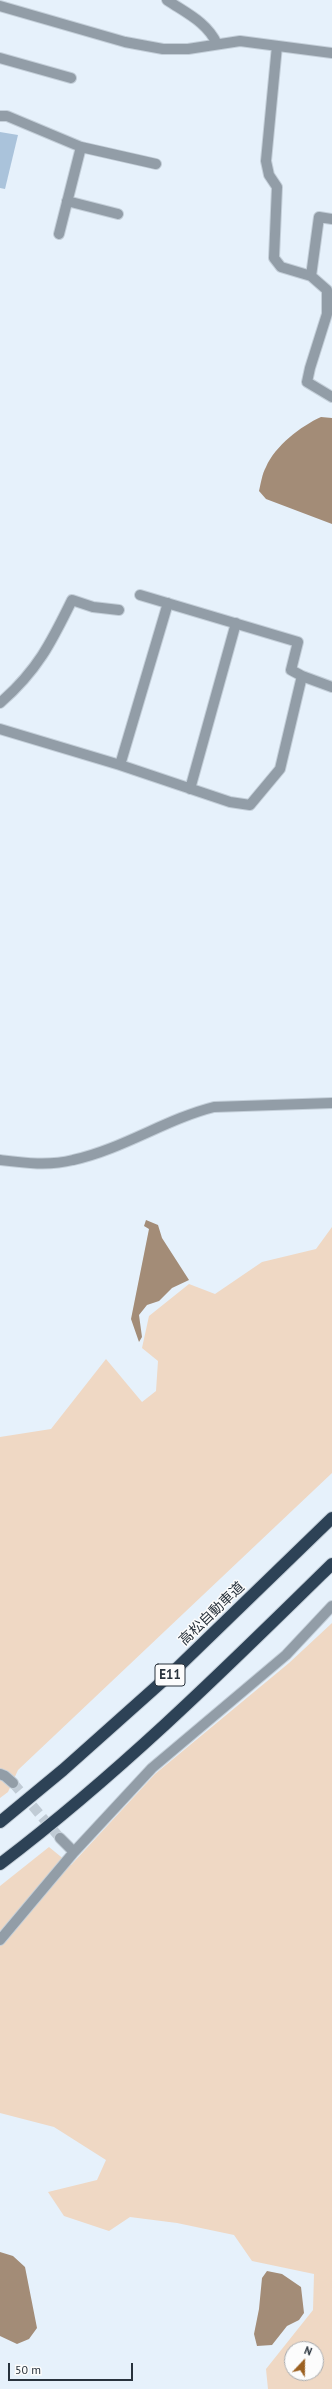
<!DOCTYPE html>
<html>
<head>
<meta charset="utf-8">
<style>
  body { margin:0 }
  #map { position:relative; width:332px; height:2389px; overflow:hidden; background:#e6f1fb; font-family:"PT Sans",sans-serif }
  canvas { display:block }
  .north { position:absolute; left:284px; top:2341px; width:40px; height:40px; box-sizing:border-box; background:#fcfcfc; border:1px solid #a7abaf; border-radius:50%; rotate:22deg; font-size:11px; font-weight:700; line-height:16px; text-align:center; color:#28323c }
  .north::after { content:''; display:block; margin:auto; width:14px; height:18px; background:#9c6122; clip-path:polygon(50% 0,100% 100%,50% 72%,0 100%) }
  .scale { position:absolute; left:8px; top:2363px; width:125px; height:18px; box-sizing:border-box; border:2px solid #28323c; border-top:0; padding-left:5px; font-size:12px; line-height:14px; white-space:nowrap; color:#28323c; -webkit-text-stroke:3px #fcfcfc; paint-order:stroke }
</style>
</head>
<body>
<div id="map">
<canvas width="332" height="2389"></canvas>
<div class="north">N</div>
<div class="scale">50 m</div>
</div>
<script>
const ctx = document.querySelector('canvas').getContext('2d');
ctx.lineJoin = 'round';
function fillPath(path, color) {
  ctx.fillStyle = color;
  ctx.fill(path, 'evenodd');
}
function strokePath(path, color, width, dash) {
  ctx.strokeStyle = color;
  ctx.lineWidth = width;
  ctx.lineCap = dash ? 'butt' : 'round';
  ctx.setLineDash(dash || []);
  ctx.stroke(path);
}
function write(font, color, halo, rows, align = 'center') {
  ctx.font = font + ' "PT Sans","Noto Sans JP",sans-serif';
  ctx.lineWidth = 3;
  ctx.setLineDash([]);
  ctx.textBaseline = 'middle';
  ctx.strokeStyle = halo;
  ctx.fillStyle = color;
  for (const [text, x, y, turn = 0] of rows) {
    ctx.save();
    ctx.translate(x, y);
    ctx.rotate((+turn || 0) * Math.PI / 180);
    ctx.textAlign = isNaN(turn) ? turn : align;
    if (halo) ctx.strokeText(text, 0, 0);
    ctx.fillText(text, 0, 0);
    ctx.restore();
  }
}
const green = new Path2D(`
  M332 1227V1473L18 1770 8 1792 0 1798V1437L51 1429 106 1359 142 1402 156 1391 158 1361 142 1348 149 1316 189 1284 215 1294 262 1262 316 1249Z
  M332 1623V2389H268L266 2369 313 2310 314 2274 252 2261 234 2235 177 2223 130 2217 109 2231 64 2216 48 2192 97 2180 106 2160 54 2127 0 2113V1886L49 1847 71 1865 155 1774 289 1663ZM292 2349H316V2373H292Z`);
const water = new Path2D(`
  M321 417 332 418V524L266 499 259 491C261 483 262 474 266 467 275 446 301 426 321 417Z
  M146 1220 158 1225 162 1238 189 1280 172 1288 159 1301 147 1305 139 1315 142 1337 139 1342 131 1319 149 1229 144 1226Z
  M0 2252 13 2256 25 2267 37 2328 29 2339 17 2344 0 2336Z
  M267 2271 282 2274 301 2287 304 2313 299 2320 287 2326 272 2345 257 2346 254 2334 259 2309 262 2278Z`);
const building = new Path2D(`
  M0 132 18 135 5 189 0 188Z`);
const streetTunnel = new Path2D(`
  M13 1783 60 1838`);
const street = new Path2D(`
  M167 0C186 13 207 22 217 44
  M0 6 125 42 163 49H188L240 41 332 53
  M277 46 266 161 269 175 277 187 274 258 281 267 311 276 327 290V314L310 368 307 382 332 397
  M0 58 71 78
  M0 116H7L81 147 156 164
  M67 201 118 214
  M59 234 81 147
  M311 276 319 217 332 219
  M302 676 332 687
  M0 703C37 671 51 643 72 600L93 607 119 610
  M0 729 120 765 230 802 250 805 280 769 302 676 291 670 298 642 140 595
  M120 765 168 603
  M190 789 236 623
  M0 1160C25 1163 49 1166 73 1160 123 1149 166 1119 214 1107L332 1103
  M0 1774 5 1776 13 1783
  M60 1838 74 1852
  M0 1940 74 1852 152 1768 286 1655 332 1606`);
const highway = new Path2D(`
  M0 1822 63 1770 174 1671 332 1518
  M0 1864C119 1774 226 1668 332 1564`);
const shields = [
  [170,1675,30]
];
const shieldNames = [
  ["E11",170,1675]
];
const streetNames = [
  ["高松自動車道",212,1614,-44]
];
fillPath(green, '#efd8c4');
fillPath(water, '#a38c77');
fillPath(building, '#aac3db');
strokePath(streetTunnel, '#c0cbd5', 10, [10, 5]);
strokePath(street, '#c4cfd9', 12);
strokePath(highway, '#c4cfd9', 14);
strokePath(street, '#929da7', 10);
strokePath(highway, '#2d4256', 12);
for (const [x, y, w] of shields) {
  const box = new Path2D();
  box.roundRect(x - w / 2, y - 11, w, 22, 3);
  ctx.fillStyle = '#fcfcfc';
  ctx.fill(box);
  strokePath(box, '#28323c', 1);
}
write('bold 13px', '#28323c', null, shieldNames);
write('14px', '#28323c', '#fcfcfc', streetNames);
</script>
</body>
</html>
